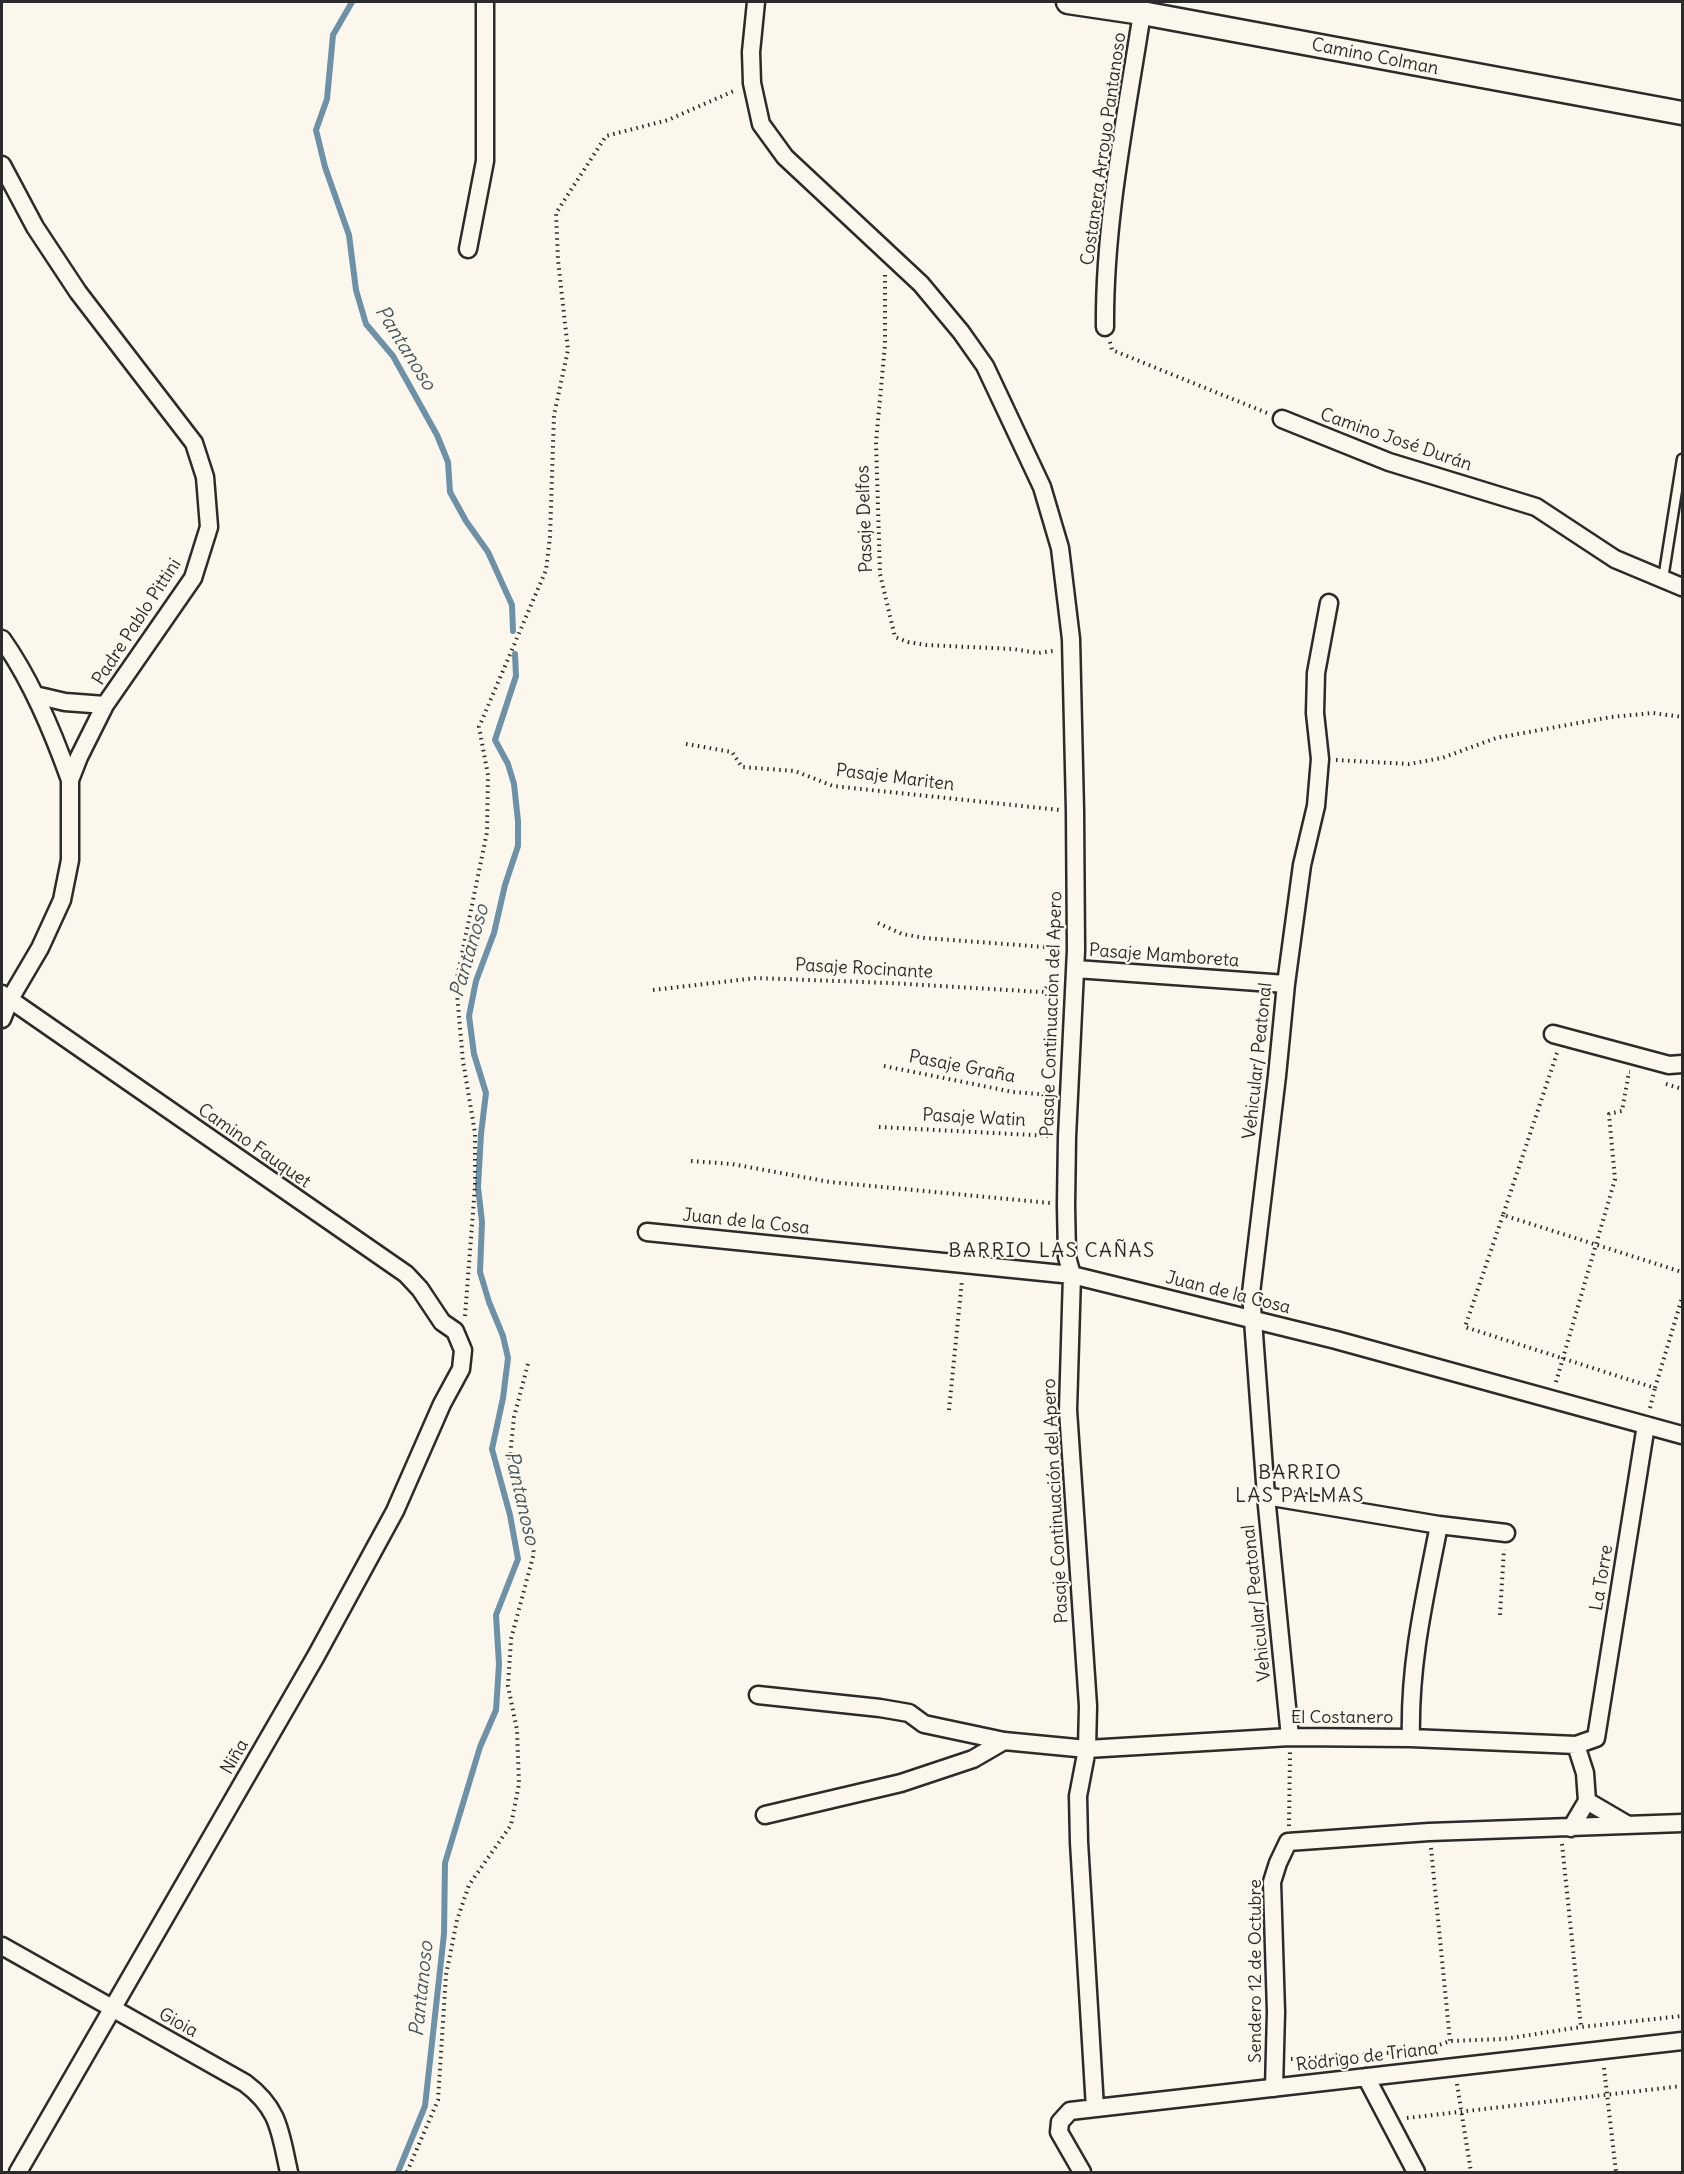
<!DOCTYPE html>
<html>
<head>
<meta charset="utf-8">
<style>
  body { margin:0 }
  #map { position:relative; width:1684px; height:2174px; overflow:hidden; background:#fbf7ec; font-family:Delius,sans-serif }
  canvas { display:block }
  .frame { position:absolute; inset:0; border:3px solid #2b2b2b; pointer-events:none }
</style>
</head>
<body>
<div id="map">
<canvas width="1684" height="2174"></canvas>
<div class="frame"></div>
</div>
<script>
const ctx = document.querySelector('canvas').getContext('2d');
ctx.lineJoin = 'round';
function strokePath(path, color, width, dash) {
  ctx.strokeStyle = color;
  ctx.lineWidth = width;
  ctx.lineCap = dash ? 'butt' : 'round';
  ctx.setLineDash(dash || []);
  ctx.stroke(path);
}
function write(font, color, halo, rows, align = 'center') {
  ctx.font = font + ' Delius,sans-serif';
  ctx.lineWidth = 4.5;
  ctx.setLineDash([]);
  ctx.textBaseline = 'middle';
  ctx.strokeStyle = halo;
  ctx.fillStyle = color;
  for (const [text, x, y, turn = 0] of rows) {
    ctx.save();
    ctx.translate(x, y);
    ctx.rotate((+turn || 0) * Math.PI / 180);
    ctx.textAlign = isNaN(turn) ? turn : align;
    if (halo) ctx.strokeText(text, 0, 0);
    ctx.fillText(text, 0, 0);
    ctx.restore();
  }
}
const stream = new Path2D(`
  M352 2 333 35 327 99 316 130 325 167 349 235 356 290 366 324 393 356 437 435 448 462 450 492 466 521 488 552 512 605 513 631
  M398 2172 425 2106 444 1934 445 1863 480 1747 496 1710 499 1664 496 1615 518 1559 510 1515 492 1449 503 1398 508 1358 503 1336 489 1302 480 1272 482 1222 478 1187 481 1134 486 1093 474 1054 469 1016 476 981 494 933 505 885 518 846V821L514 784 508 764 495 740 516 676 515 654`);
const path = new Path2D(`
  M885 275V345L876 442 880 574 895 637 908 642 926 645 1013 649 1038 653 1053 651
  M1110 342 1112 350 1267 413
  M686 744 732 752 742 767 795 771 833 786 1060 810
  M1336 760 1409 764 1442 758 1496 738 1611 717 1653 713 1682 717
  M878 923 902 934 925 938 1058 948
  M653 990 756 978 890 983 1058 993
  M1557 1053 1503 1215 1682 1272
  M884 1066 1013 1092 1052 1095
  M1666 1084 1682 1089
  M879 1127 1051 1136
  M691 1161 732 1164 830 1182 1050 1203
  M1503 1215 1465 1327 1655 1388 1682 1298
  M465 1316 475 1186V1133L463 1061 456 983 487 832 488 775 479 727 546 570 550 537 554 415 568 350 558 260 556 213 606 136 668 120 736 90
  M1556 1382 1615 1179 1609 1114 1622 1111 1629 1072H1630
  M1650 1408 1655 1388
  M949 1410 962 1280
  M1500 1615 1504 1549
  M1289 1826 1290 1752
  M1562 1844 1581 2027
  M1431 1848 1450 2041
  M1291 2059 1378 2054 1430 2048 1450 2041 1504 2039 1581 2027 1682 2016
  M1604 2068 1616 2172
  M1457 2084 1471 2172
  M1407 2118 1682 2086
  M407 2172 438 2100 446 1975 457 1920 469 1885 511 1825 519 1784 517 1730 508 1686 511 1639 534 1553 523 1502 509 1465 514 1417 529 1360`);
const lane = new Path2D(`
  M1663 579 1682 459`);
const street = new Path2D(`
  M756 2 751 52 752 83 761 124 785 157 921 284 961 332 985 366 1042 487 1060 548 1071 639 1075 811 1076 950 1067 1137 1066 1205 1067 1257 1072 1275 1068 1410 1088 1706 1087 1749 1078 1796 1079 1842 1095 2108
  M2 165 35 227 78 292 194 443 205 477 209 527 193 578 105 705 79 757 70 780V860L62 900 40 948 10 999 2 1019
  M468 249 485 161V2
  M1105 327C1104 222 1126 117 1142 13
  M1282 419 1389 462 1536 507 1615 559 1682 587
  M2 639C32 681 53 732 70 780
  M35 695 65 702 105 705
  M1076 969 1286 984
  M2 994 406 1274 420 1289 442 1322 455 1331 463 1350 461 1369 442 1404 395 1511 316 1656 18 2172
  M1553 1034 1669 1065 1682 1064
  M647 1232 1072 1275 1336 1340 1682 1435
  M1266 1496 1439 1525 1506 1533
  M758 1695 880 1708 909 1713 924 1724 1004 1741 1087 1749 1290 1737 1411 1738 1576 1745 1596 1738 1646 1425
  M1290 1737 1266 1496 1251 1293 1277 1076 1286 984 1302 865 1316 806 1320 759 1315 713 1316 673 1329 603
  M1411 1738C1409 1663 1425 1597 1439 1525
  M1587 1801 1628 1825
  M765 1815 901 1783 973 1759 1004 1741
  M1571 1828 1587 1801 1585 1773 1576 1745
  M2 1946 245 2083C280 2109 280 2133 289 2172
  M1366 2077 1416 2172
  M1274 2088 1276 2012 1272 1882 1278 1863 1288 1842 1429 1832 1682 1823
  M1082 2172 1059 2132 1060 2122 1070 2111 1682 2041`);
const secondary = new Path2D(`
  M1068 2 1142 13 1682 113`);
const streetNames = [
  ["Camino Colman",1375,57,11],
  ["Costanera Arroyo Pantanoso",1104,149,-82],
  ["Camino José Durán",1396,440,19],
  ["Pasaje Delfos",865,519,-92],
  ["Padre Pablo Pittini",137,622,-57],
  ["Pasaje Mariten",895,778,7],
  ["Pasaje Mamboreta",1164,956,4],
  ["Pasaje Rocinante",864,969,3],
  ["Pasaje Continuación del Apero",1052,1014,-88],
  ["Vehicular/ Peatonal",1258,1061,-84],
  ["Pasaje Graña",962,1067,11],
  ["Pasaje Watin",974,1118,3],
  ["Camino Fauquet",254,1146,35],
  ["Juan de la Cosa",746,1222,6],
  ["Juan de la Cosa",1228,1293,14],
  ["Pasaje Continuación del Apero",1056,1501,-93],
  ["La Torre",1602,1578,-81],
  ["Vehicular/ Peatonal",1257,1603,-96],
  ["El Costanero",1342,1718],
  ["Niña",235,1757,-60],
  ["Sendero 12 de Octubre",1256,1971,-90],
  ["Gioia",178,2023,29],
  ["Rodrigo de Triana",1367,2057,-7]
];
const waterNames = [
  ["Pantanoso",405,348,58],
  ["Pantanoso",470,951,-74],
  ["Pantanoso",521,1498,77],
  ["Pantanoso",422,1989,-84]
];
const neighbourhoodNames = [
  ["BARRIO LAS CAÑAS",1052,1251],
  ["BARRIO",1300,1473],
  ["LAS PALMAS",1300,1496]
];
strokePath(stream, '#6d92a7', 6);
strokePath(lane, '#2b2b2b', 13);
strokePath(street, '#2b2b2b', 21);
strokePath(secondary, '#2b2b2b', 27);
strokePath(path, '#2b2b2b', 4, [1.5, 4.5]);
strokePath(lane, '#fbf7ec', 8);
strokePath(street, '#fbf7ec', 16);
strokePath(secondary, '#fbf7ec', 22);
write('18px', '#2b2b2b', '#fbf7ec', streetNames);
write('italic 20px', '#46565f', '#fbf7ec', waterNames);
ctx.letterSpacing = '1.5px';
write('20px', '#2b2b2b', '#fbf7ec', neighbourhoodNames);
ctx.letterSpacing = '0px';
</script>
</body>
</html>
